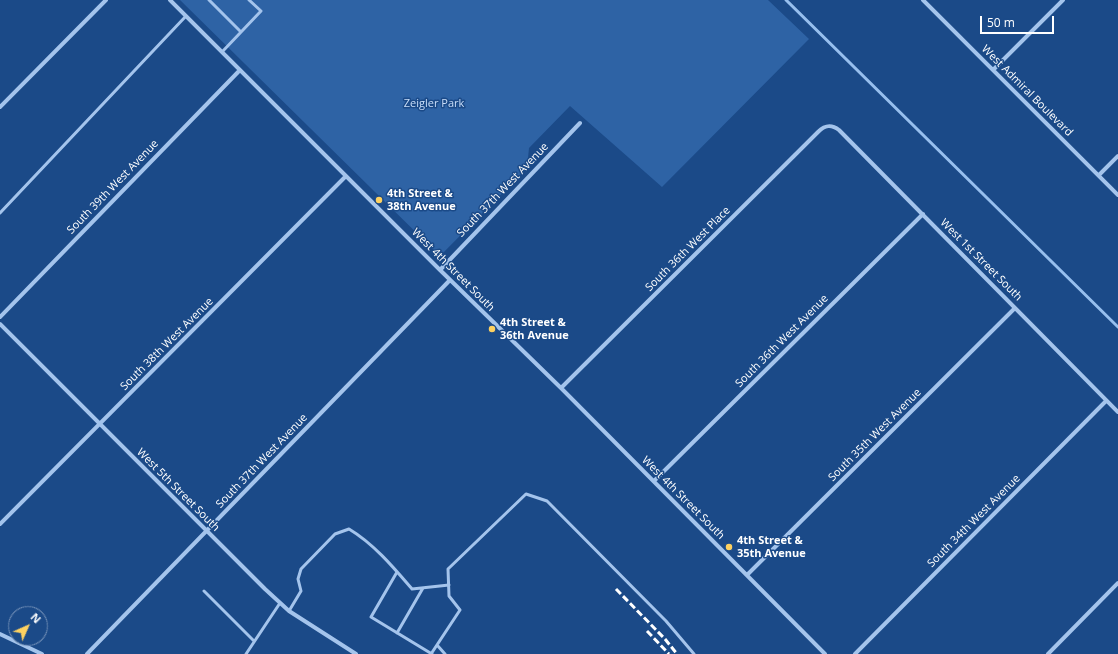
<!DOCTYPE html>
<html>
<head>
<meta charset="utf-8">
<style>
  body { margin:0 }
  #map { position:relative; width:1118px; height:654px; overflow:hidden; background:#1b4a88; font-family:"Open Sans",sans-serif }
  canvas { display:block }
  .north { position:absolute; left:8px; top:606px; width:40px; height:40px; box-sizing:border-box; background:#1b4a88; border:1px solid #7692b8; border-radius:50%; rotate:45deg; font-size:11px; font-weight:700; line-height:16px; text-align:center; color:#fff }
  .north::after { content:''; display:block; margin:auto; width:14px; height:18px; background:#fdd161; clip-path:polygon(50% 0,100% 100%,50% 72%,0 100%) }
  .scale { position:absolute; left:980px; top:16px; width:74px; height:18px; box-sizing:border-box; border:2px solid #fff; border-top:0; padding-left:5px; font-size:12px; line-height:14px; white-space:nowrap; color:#fff; -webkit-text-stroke:3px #1b4a88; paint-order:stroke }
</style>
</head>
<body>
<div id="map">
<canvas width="1118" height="654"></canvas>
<div class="north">N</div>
<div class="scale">50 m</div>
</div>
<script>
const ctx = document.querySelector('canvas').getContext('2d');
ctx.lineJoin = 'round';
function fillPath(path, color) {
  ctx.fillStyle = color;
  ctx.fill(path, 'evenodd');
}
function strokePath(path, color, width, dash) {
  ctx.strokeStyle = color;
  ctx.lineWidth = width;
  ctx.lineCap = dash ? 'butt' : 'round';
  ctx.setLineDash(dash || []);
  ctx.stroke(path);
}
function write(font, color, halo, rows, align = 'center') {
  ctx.font = font + ' "Open Sans",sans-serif';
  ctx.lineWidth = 3;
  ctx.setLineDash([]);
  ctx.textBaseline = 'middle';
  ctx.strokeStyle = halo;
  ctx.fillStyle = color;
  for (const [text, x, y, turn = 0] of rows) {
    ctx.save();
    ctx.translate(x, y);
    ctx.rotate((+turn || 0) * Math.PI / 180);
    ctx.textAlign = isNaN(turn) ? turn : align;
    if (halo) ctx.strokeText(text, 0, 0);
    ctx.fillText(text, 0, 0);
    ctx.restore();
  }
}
const green = new Path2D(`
  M180 0H768L809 39 662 187 570 106 529 148 527 168 440 256Z`);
const stream = new Path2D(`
  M786 0 1118 327`);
const service = new Path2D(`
  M209 0 241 32
  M222 52 261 11 249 0
  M0 213 186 16
  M397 572 371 617 432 654
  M204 591 254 641
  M289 611 301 591 298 579 301 569 335 534 349 529C374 544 394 568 412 589L449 585
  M397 633 423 588
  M437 645 445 654
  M246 654 280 603
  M431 654 460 610 449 596 448 569 526 494 547 501 666 621 694 654`);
const minor = new Path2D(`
  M170 0 440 270 561 388 825 654
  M923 0 1118 195
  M994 69 1063 0
  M0 107 106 0
  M1099 175 1118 156
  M440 270 580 123
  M0 317 240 70
  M0 324 265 589 289 611 356 654
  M561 388 818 132C825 125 831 124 839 130L1118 412
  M654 481 923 214
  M0 524 346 176
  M747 575 1015 308
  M0 634 42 654
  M87 654 450 280
  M855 654 1106 401
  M1048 654 1118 583`);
const rail = new Path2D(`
  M616 589 665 639 677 654
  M647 631 669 654`);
const markers = [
  [379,200,4,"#fdd161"],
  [492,329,4,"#fdd161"],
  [729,547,4,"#fdd161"]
];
const streetNames = [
  ["West Admiral Boulevard",1027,91,45],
  ["South 39th West Avenue",113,187,-46],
  ["South 37th West Avenue",503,190,-46],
  ["South 36th West Place",688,249,-45],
  ["West 1st Street South",981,260,45],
  ["West 4th Street South",453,270,45],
  ["South 36th West Avenue",782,341,-45],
  ["South 38th West Avenue",167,344,-45],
  ["South 35th West Avenue",875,435,-45],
  ["South 37th West Avenue",262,461,-46],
  ["West 5th Street South",178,490,45],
  ["West 4th Street South",683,498,45],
  ["South 34th West Avenue",974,521,-45]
];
const parkNames = [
  ["Zeigler Park",434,104]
];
const poiNames = [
  ["4th Street &",387,194],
  ["38th Avenue",387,207],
  ["4th Street &",500,323],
  ["36th Avenue",500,336],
  ["4th Street &",737,541],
  ["35th Avenue",737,554]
];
fillPath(green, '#2e63a5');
strokePath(stream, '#97bfee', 3);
strokePath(service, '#a4c4ec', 3);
strokePath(minor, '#a4c4ec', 4);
strokePath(rail, '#fff', 3, [7, 3]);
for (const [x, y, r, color] of markers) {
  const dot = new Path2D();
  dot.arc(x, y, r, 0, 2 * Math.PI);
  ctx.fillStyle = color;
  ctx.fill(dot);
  strokePath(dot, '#1b4a88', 1.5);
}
write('11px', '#fff', '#1b4a88', streetNames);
write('11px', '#c9def9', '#1b4a88', parkNames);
write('bold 11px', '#fff', '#1b4a88', poiNames, 'left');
</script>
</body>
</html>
